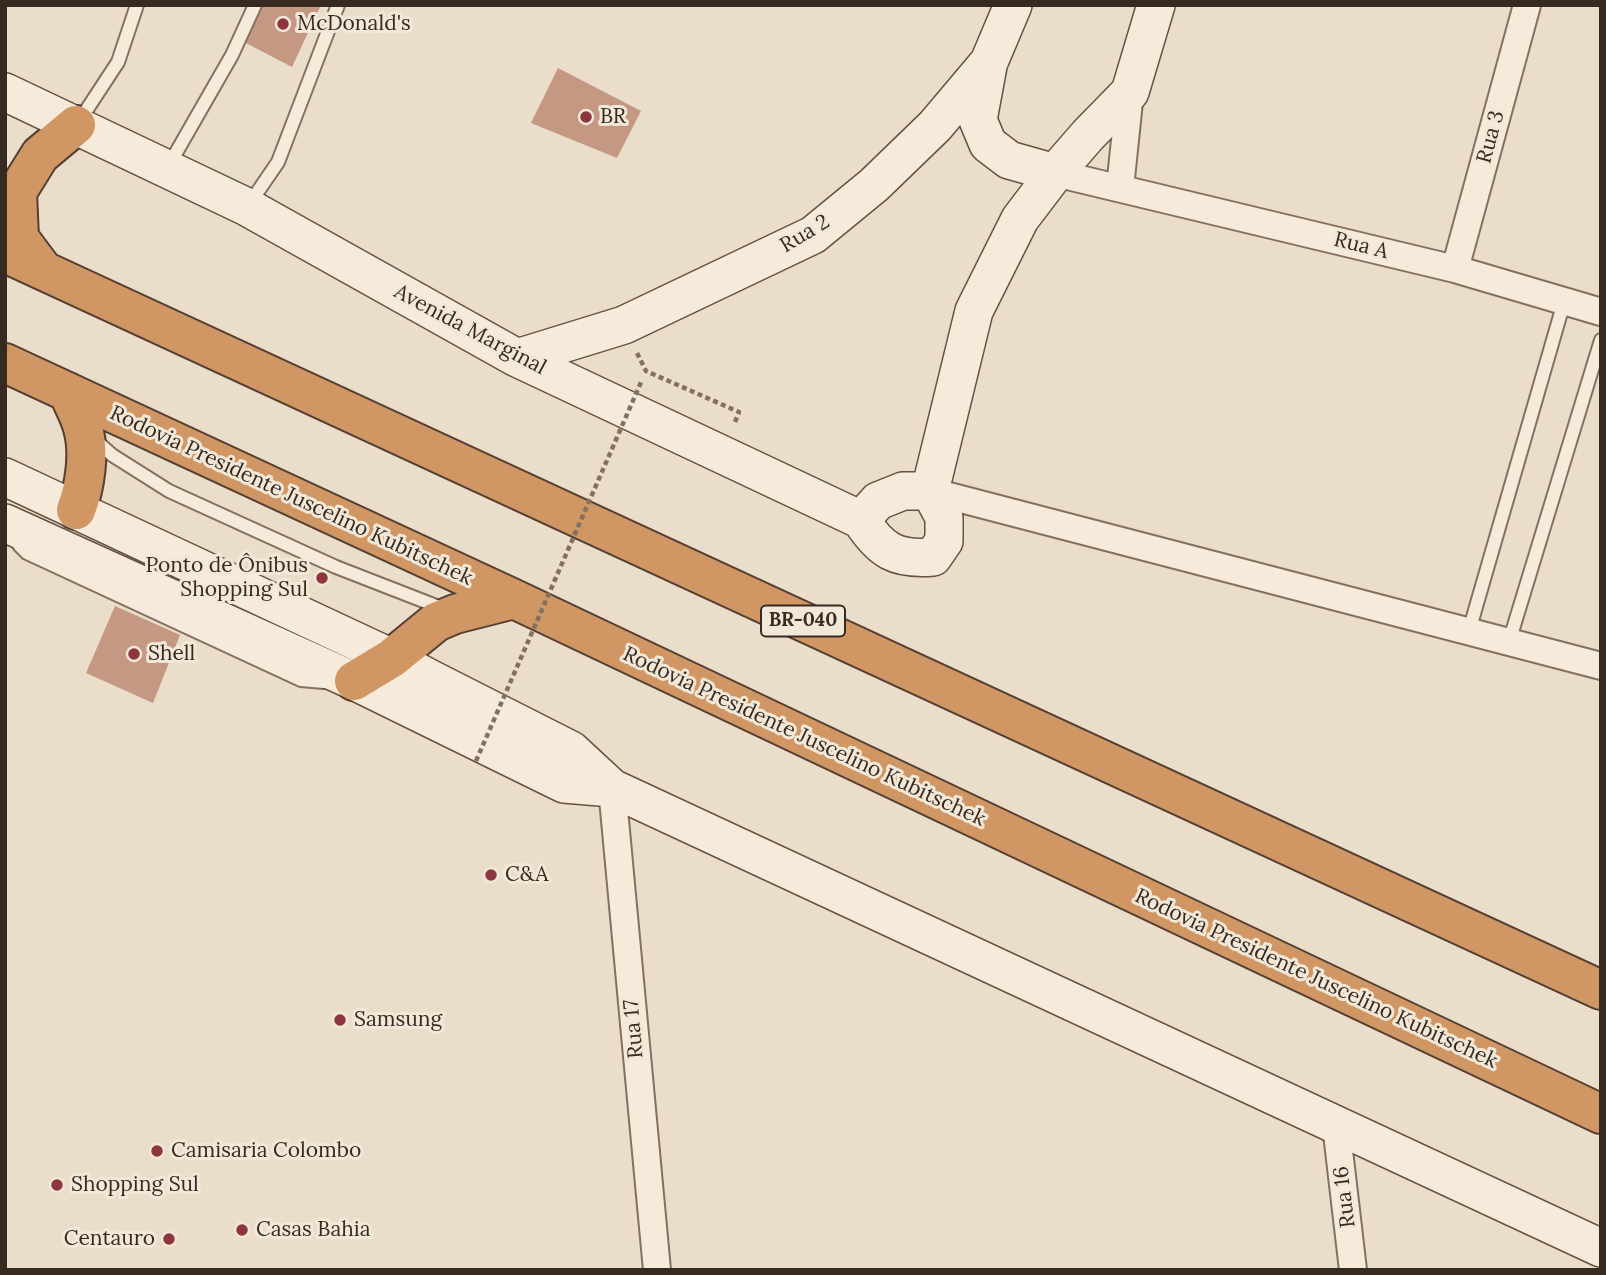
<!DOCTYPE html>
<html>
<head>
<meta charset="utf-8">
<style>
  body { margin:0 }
  #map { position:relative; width:1606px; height:1275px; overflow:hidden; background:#eaddc9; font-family:Lora,serif }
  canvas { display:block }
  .frame { position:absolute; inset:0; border:7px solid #372a21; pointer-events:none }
</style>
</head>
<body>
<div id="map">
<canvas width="1606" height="1275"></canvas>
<div class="frame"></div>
</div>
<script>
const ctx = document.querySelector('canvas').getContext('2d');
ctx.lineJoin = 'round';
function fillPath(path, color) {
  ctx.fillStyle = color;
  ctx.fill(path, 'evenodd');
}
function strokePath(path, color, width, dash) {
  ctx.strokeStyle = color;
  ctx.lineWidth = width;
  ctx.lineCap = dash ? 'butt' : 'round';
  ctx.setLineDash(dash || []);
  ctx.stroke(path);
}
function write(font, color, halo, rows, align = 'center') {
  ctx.font = font + ' Lora,serif';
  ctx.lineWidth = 6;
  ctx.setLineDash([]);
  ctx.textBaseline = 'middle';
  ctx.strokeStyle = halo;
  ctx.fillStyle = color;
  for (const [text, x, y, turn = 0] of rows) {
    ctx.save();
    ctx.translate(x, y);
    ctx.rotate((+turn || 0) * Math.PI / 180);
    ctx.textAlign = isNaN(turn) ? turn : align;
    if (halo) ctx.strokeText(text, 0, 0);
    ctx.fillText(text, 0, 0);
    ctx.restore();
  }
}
const building = new Path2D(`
  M262 5H321L292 67 244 42Z
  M558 68 641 111 617 158 531 123Z
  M115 606 180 635 153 703 86 673Z`);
const path = new Path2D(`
  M637 353 646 371 739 412 735 422 732 421`);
const lane = new Path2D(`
  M78 123 118 62 137 5
  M169 165 232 55 255 5
  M250 203 278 162 338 5
  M94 439 112 455 169 491 336 567 444 609
  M19 539V545L27 553 301 680 324 682
  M1469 631 1564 302
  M1509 642 1601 340`);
const street = new Path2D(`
  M1055 173 1455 269 1601 312
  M1120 188 1130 92
  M1455 269 1527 5
  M930 491 1601 666
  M612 788 657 1270
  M1336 1125 1353 1270`);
const secondary = new Path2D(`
  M988 66 978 120 988 144 1009 160 1055 173
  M5 92 247 207 517 358 861 520C881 551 896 560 933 557L944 541V517L930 491 974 311 1020 219 1055 173 1088 135 1130 92 1156 5
  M517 358 624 325 813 235 874 185 935 126 989 62 1013 5
  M5 477 392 658 429 678 571 750 612 788 1601 1248
  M861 520 878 501 903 491H930
  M5 523 354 681 564 784 612 788`);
const highway = new Path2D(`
  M5 253 1601 990
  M43 270 19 238 17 192 40 155 76 125
  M5 363 514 599 1601 1114
  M68 392C73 404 80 416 83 428 90 453 85 487 76 510
  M354 681 392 658 436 622 455 614 514 599`);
const pathBridge = new Path2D(`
  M476 761 642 380`);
const markers = [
  [283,24,7,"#8e363f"],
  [586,117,7,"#8e363f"],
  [322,578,7,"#8e363f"],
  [134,654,7,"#8e363f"],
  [491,875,7,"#8e363f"],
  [340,1020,7,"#8e363f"],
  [157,1151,7,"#8e363f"],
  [57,1185,7,"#8e363f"],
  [242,1230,7,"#8e363f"],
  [169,1239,7,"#8e363f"]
];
const shields = [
  [803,621,84]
];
const shieldNames = [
  ["BR-040",803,621]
];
const poiNames = [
  ["McDonald's",297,24],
  ["BR",600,117],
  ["Ponto de Ônibus",308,566,"right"],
  ["Shopping Sul",308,590,"right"],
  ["Shell",148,654],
  ["C&A",505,875],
  ["Samsung",354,1020],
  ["Camisaria Colombo",171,1151],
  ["Shopping Sul",71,1185],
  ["Casas Bahia",256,1230],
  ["Centauro",155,1239,"right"]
];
const streetNames = [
  ["Rua 3",1491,137,-75],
  ["Rua 2",805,234,-31],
  ["Rua A",1361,246,14],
  ["Avenida Marginal",470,330,28],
  ["Rodovia Presidente Juscelino Kubitschek",291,496,25],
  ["Rodovia Presidente Juscelino Kubitschek",804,737,25],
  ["Rodovia Presidente Juscelino Kubitschek",1316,979,25],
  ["Rua 17",634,1029,-95],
  ["Rua 16",1345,1197,-97]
];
fillPath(building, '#c49883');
strokePath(lane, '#85705f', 16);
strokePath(street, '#85705f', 30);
strokePath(secondary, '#675142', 40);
strokePath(highway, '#533f33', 42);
strokePath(path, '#85705f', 4.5, [5, 3.5]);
strokePath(lane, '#f6ebdb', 12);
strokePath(street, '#f6ebdb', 26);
strokePath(secondary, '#f6ebdb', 37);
strokePath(highway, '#d09663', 38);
strokePath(pathBridge, '#85705f', 4.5, [5, 3.5]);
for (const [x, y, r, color] of markers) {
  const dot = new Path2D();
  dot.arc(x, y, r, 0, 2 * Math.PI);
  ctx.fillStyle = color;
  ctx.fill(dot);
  strokePath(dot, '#f2e8d8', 2.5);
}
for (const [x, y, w] of shields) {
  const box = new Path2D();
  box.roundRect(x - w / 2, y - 15.5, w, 31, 5);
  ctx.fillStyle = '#f2e8d8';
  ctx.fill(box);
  strokePath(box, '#372a21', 2);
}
write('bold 19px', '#372a21', null, shieldNames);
write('21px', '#372a21', '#f2e8d8', poiNames, 'left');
write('21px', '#372a21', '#f2e8d8', streetNames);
</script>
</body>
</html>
